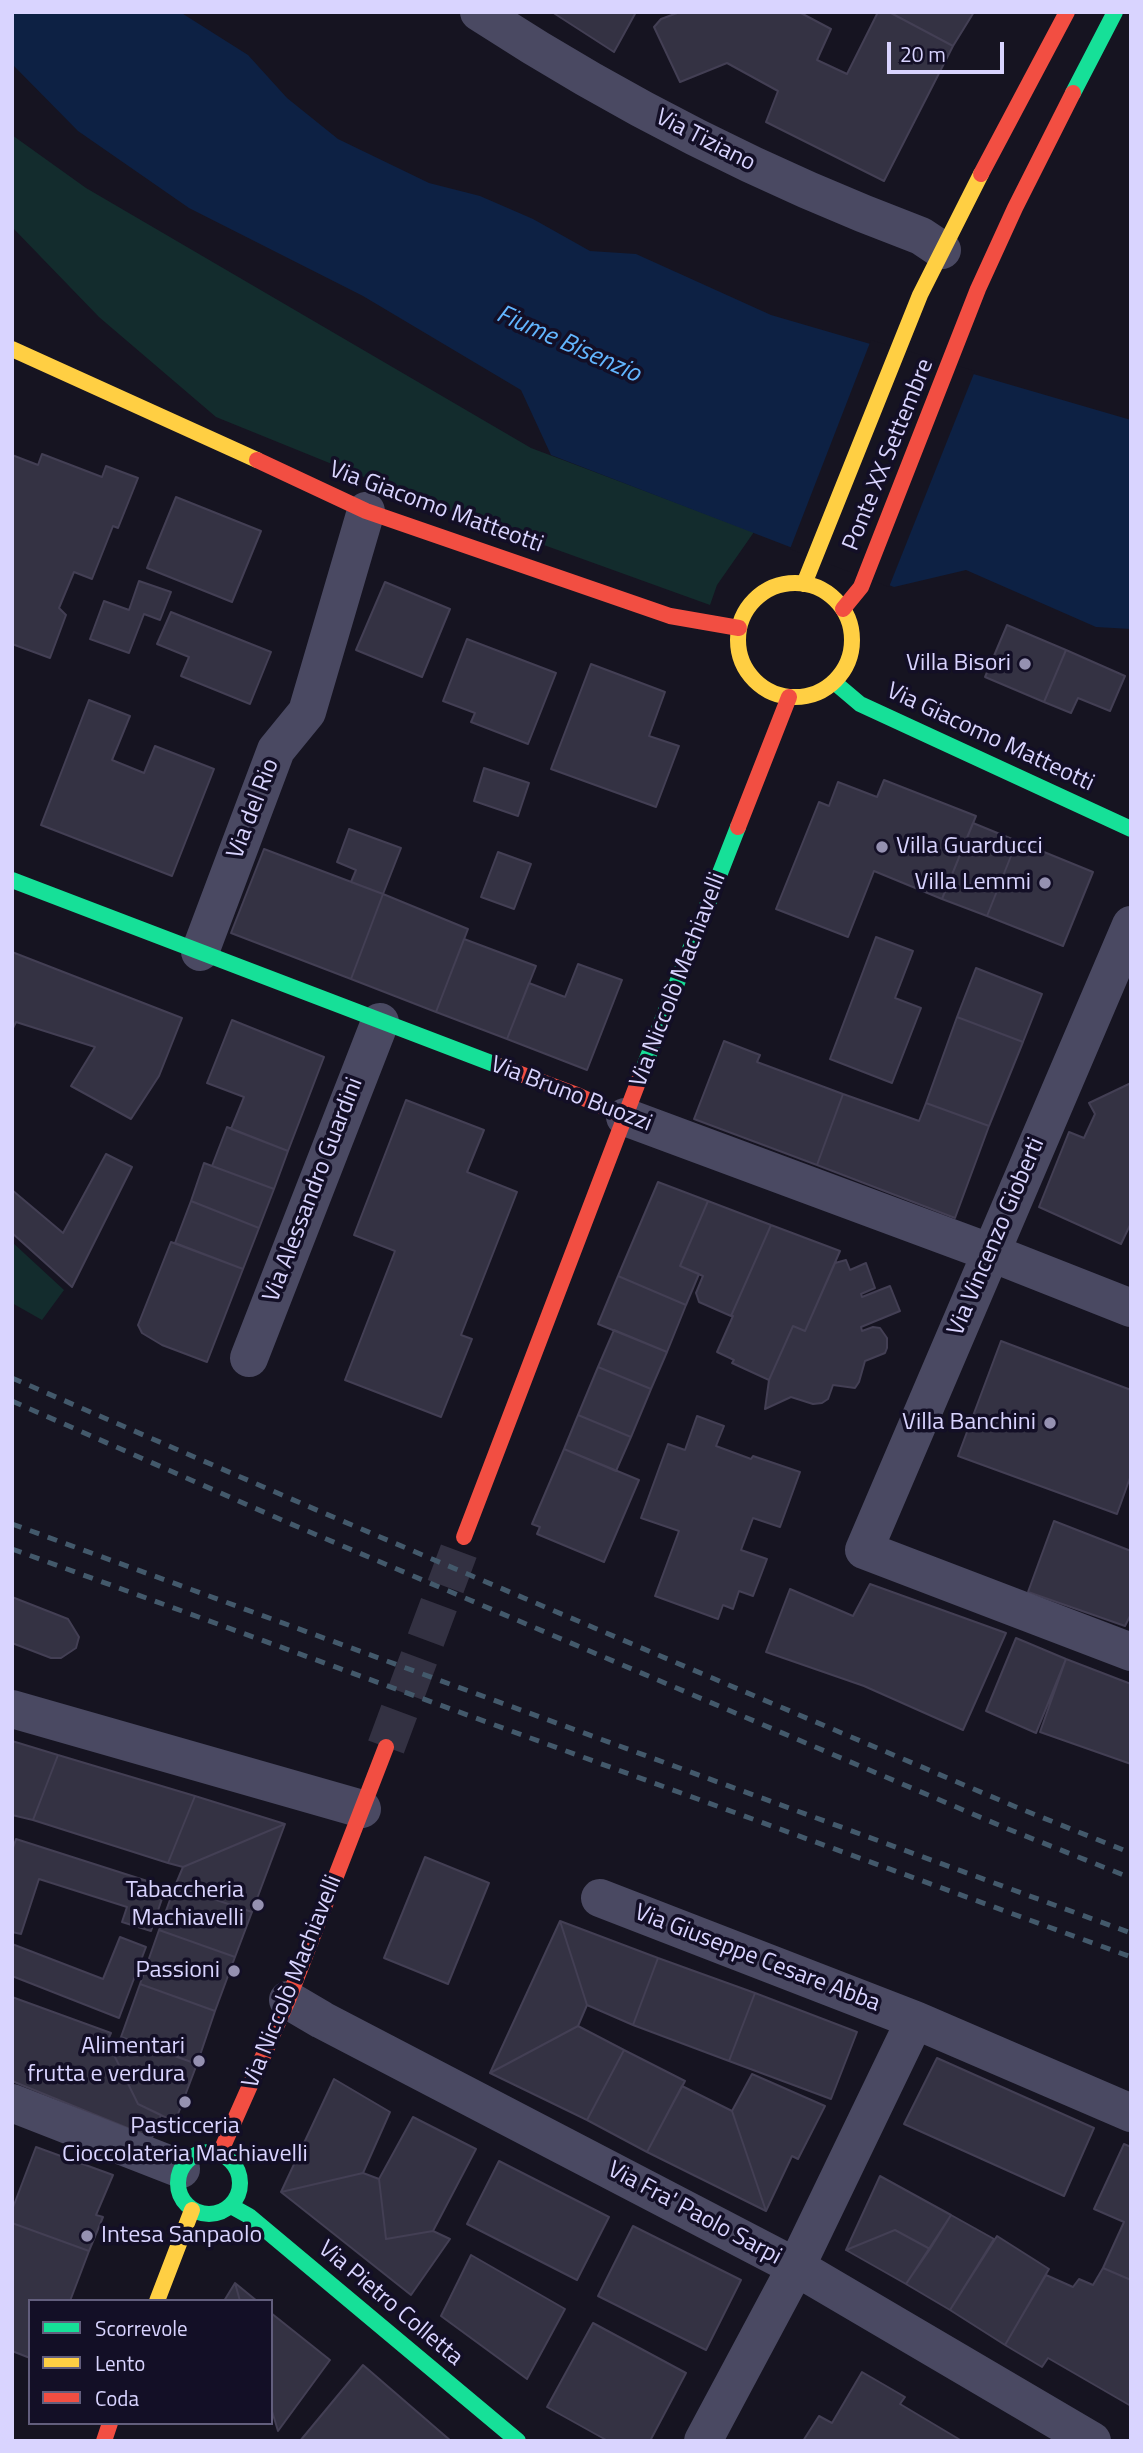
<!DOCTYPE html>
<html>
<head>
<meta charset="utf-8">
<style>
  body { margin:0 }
  #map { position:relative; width:1143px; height:2453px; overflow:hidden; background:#161421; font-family:"Titillium Web",sans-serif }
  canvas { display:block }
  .frame { position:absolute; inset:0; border:14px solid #d9d4ff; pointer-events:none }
  .legend { position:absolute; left:28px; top:2299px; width:245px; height:126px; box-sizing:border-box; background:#130f26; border:2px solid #625e7d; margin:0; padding:9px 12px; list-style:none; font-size:21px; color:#d9d4ff }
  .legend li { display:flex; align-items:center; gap:14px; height:35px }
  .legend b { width:35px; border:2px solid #625e7d }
  .scale { position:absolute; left:887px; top:42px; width:117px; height:32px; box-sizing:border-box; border:4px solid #d9d4ff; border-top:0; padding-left:9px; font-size:21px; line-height:24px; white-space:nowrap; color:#d9d4ff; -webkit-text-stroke:5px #130f26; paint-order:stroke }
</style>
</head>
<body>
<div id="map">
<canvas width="1143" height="2453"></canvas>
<div class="frame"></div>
<ul class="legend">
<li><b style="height:9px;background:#16e098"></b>Scorrevole</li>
<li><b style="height:9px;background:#ffcf43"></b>Lento</li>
<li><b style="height:9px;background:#f24e42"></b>Coda</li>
</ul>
<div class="scale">20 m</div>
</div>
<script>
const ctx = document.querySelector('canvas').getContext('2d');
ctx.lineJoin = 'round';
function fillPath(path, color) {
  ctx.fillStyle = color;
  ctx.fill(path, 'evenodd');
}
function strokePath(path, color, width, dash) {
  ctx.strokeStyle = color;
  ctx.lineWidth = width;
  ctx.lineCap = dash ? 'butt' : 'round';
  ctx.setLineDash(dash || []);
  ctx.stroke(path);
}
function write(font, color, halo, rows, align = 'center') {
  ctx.font = font + ' "Titillium Web",sans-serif';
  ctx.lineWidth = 7;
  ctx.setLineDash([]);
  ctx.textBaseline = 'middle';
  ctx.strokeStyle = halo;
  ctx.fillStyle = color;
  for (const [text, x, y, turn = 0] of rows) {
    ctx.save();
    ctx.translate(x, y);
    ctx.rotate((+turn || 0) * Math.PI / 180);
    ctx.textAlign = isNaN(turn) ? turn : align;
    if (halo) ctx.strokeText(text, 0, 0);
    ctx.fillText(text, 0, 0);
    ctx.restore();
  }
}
const green = new Path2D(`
  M12 135 86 188 531 448 754 532 717 585 710 605 433 505 216 417 99 317 12 227Z
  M12 1242 64 1290 42 1320 12 1303Z`);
const water = new Path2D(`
  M12 12H180L248 55 287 98 338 139 429 183 480 196 533 219 590 251 636 254 771 315 1131 420V629L1096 627 966 570 894 587 551 455 521 390 363 296 189 208 78 131 12 64Z`);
const pier = new Path2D(`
  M871 340 975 371 889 587 790 549Z`);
const building = new Path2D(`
  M552 12H636L614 52Z
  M680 12H799L831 29 817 60 847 74 878 12H889L953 46 884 181 766 122 778 91 727 63 680 82 654 27 661 19Z
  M889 12H974L953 46Z
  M42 454 102 477 106 466 138 478 118 528 113 526 92 579 74 572 59 608 66 615 50 658 12 644V455L38 465Z
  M176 497 261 531 232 602 147 568Z
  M139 581 171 592 160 620 144 614 129 653 90 639 104 601 129 610Z
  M385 582 450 609 422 677 356 650Z
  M171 612 271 652 250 704 181 676 189 657 157 644Z
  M1007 625 1066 650 1044 702 985 677Z
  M467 639 556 673 528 744 471 722 475 713 443 701Z
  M1066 650 1125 676 1110 711 1078 698 1071 713 1044 702Z
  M591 664 665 692 649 736 679 746 656 807 551 769Z
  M89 700 130 716 112 760 144 773 155 746 214 769 172 876 41 825Z
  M484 768 529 783 518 816 474 801Z
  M884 780 976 816 942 899 874 871 848 937 776 909 819 802 829 806 838 782 877 797Z
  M973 823 1017 841 987 916 942 899Z
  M349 829 401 848 383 894 351 882 356 870 337 862Z
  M1017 841 1093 872 1063 946 987 916Z
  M264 849 383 894 351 979 231 933Z
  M498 852 531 864 514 909 481 897Z
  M383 894 468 929 436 1012 351 979Z
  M876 937 913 951 895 998 921 1008 892 1083 830 1059Z
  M464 939 536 966 507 1039 436 1012Z
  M12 952 182 1018 159 1076 131 1119 71 1086 95 1047 16 1022 12 1030Z
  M578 964 622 980 587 1070 507 1039 529 983 565 997Z
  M976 968 1042 994 1023 1042 957 1017Z
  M957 1017 1023 1042 989 1126 926 1103Z
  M232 1020 324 1057 288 1151 231 1129 244 1097 207 1083Z
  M724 1041 760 1055 757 1062 843 1094 817 1165 694 1119Z
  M1131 1083V1223L1121 1244 1039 1207 1069 1132 1084 1138 1095 1114 1089 1103Z
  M843 1094 919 1121 926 1103 989 1126 955 1218 817 1165Z
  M406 1100 484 1130 467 1172 517 1192 461 1335 472 1339 441 1417 345 1380 395 1251 354 1235Z
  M227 1127 288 1151 274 1189 212 1166Z
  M106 1154 132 1167 72 1287 12 1233V1190L63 1233Z
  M204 1163 274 1189 259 1228 191 1201Z
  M658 1182 708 1201 680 1266 699 1274 686 1305 618 1276Z
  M191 1201 259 1228 243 1269 175 1243Z
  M708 1201 771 1225 731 1316 699 1302 696 1293 703 1276 680 1266Z
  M771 1225 840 1251 805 1331 793 1326 769 1380 732 1363 734 1360 717 1352 733 1316H731Z
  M171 1242 243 1269 207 1362 162 1345 142 1333 138 1325Z
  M846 1260 850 1270 866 1263 875 1288 861 1294 862 1297 890 1286 900 1311 861 1327 862 1331 873 1327 880 1328 887 1338V1348L885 1353 865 1361 859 1382 855 1388 833 1385 828 1399 822 1403 813 1404 791 1397 765 1409 769 1380 793 1326 805 1331 835 1263Z
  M618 1276 686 1305 667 1352 598 1324Z
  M614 1330 667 1352 651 1389 598 1367Z
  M1001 1341 1131 1390V1475L1117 1514 958 1456Z
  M598 1367 651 1389 631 1437 578 1415Z
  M578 1415 631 1437 616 1471 564 1449Z
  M697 1416 724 1426 716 1446 751 1459 753 1456 800 1472 780 1527 753 1518 741 1550 767 1559 753 1596 739 1591 733 1609 723 1605 718 1619 655 1596 679 1531 641 1518 668 1444 685 1450Z
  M564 1449 639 1480 604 1562 537 1534 540 1527 532 1524Z
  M1054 1521 1131 1551V1614L1125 1626 1028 1592Z
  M870 1584 1006 1633 963 1730 864 1686 766 1652 790 1589 853 1616Z
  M12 1597 68 1619 79 1637 76 1648 61 1658H51L12 1643Z
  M1016 1638 1066 1659 1036 1733 986 1711Z
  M1066 1659 1131 1684V1764L1040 1732Z
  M12 1741 58 1755 33 1820 12 1815Z
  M58 1755 195 1796 168 1863 33 1820Z
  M195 1796 285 1824 183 1867 168 1863Z
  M285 1824 252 1912 175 1886 183 1867Z
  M16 1839 166 1887 151 1931 122 1922 127 1907 39 1879 21 1934 12 1932V1851Z
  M425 1857 489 1883 448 1984 384 1958Z
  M175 1886 252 1912 235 1957 159 1930Z
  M560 1921 658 1958 633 2025 587 2005Z
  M560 1921 587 2005 578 2026 490 2073Z
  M159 1930 235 1957 215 2011 140 1984Z
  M120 1937 146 1947 119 2018 12 1976V1944L103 1979Z
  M658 1958 755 1993 729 2061 633 2025Z
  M140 1984 215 2011 197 2064 121 2037Z
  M755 1993 857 2032 831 2099 729 2061Z
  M12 1997 111 2033 103 2051 114 2055 138 2104 161 2115 152 2138 12 2081Z
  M578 2026 624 2050 587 2120 490 2073Z
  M121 2037 197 2064 175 2122 138 2104 114 2055Z
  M624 2050 685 2081 647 2152 587 2120Z
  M937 2058 1094 2128 1064 2196 904 2124Z
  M752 2074 825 2106 798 2159 792 2156 766 2211 732 2111Z
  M334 2079 390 2112 363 2173 281 2192Z
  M682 2086 732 2111 766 2211 647 2152Z
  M413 2117 476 2149 433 2231 386 2239 379 2179Z
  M1124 2144 1131 2147V2280L1103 2268 1124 2222 1094 2209Z
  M36 2147 113 2175 96 2215 103 2217 89 2251 12 2223V2210Z
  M499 2161 609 2217 577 2280 467 2224Z
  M363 2173 379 2179 386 2239 433 2231 450 2239 411 2295 281 2192Z
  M880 2176 951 2215 930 2249 895 2230 846 2250Z
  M951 2215 994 2239 950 2310 906 2284Z
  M12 2223 89 2251 70 2301H30V2358L12 2351Z
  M633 2226 741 2280 706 2350 598 2296Z
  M895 2230 930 2249 906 2284 846 2250Z
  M997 2236 1049 2269 1005 2345 950 2310Z
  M471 2255 565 2309 527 2379 441 2316Z
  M1103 2268 1131 2280V2406L1048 2358 1042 2367 1005 2345 1046 2275 1073 2287 1079 2279 1093 2285Z
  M235 2283 257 2301H240Z
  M235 2283 240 2301H224Z
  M271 2313 330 2360 278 2431 271 2408Z
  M593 2323 686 2373 650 2441H608L547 2407Z
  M363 2365 451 2441H300Z
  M862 2372 905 2397 900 2404 962 2441H803L819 2416 832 2423Z`);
const secondaryTunnel = new Path2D(`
  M386 1747 464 1537`);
const street = new Path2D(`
  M479 12C617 102 766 178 921 236L942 250
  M1131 925 864 1550 1131 1652
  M200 952 276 750 307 712 366 511
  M625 1117 989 1252 1131 1308
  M249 1358 380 1022
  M12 1709 362 1809
  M600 1898 915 2020 1131 2113
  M288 2000 322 2020 796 2267 1092 2441
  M12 2103 181 2169
  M703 2441 796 2267 915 2020`);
const fast = new Path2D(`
  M1073 93 1115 12
  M834 682 860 704 1131 829
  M12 880 499 1066
  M642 1072 738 827
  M178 2183a31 31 0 1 1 62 0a31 31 0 1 1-62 0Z
  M231 2206 249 2216 518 2441`);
const slow = new Path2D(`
  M12 349 257 460
  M738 640a57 57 0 1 1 114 0a57 57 0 1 1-114 0Z
  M804 584 920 295 981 174
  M157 2301 192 2210`);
const jam = new Path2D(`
  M981 174 1067 12
  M257 460 366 511 670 616 739 628
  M843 609 861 587 978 289 1015 208 1073 93
  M738 827 789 697
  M499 1066 577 1095 625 1117
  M464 1537 642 1072
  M220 2153 288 2000 386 1747
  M104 2441 110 2423`);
const rail = new Path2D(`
  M12 1378 319 1511 1016 1807 1131 1853
  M12 1401 284 1521 1008 1829 1131 1878
  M12 1524 1131 1933
  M12 1549 1131 1957`);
const markers = [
  [1025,664,7,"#9591b1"],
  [882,847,7,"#9591b1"],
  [1045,883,7,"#9591b1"],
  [1050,1423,7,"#9591b1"],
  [258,1905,7,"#9591b1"],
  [234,1971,7,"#9591b1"],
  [199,2061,7,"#9591b1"],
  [185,2102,7,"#9591b1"],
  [87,2236,7,"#9591b1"]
];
const streetNames = [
  ["Via Tiziano",705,141,27],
  ["Ponte XX Settembre",889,455,-68],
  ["Via Giacomo Matteotti",436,508,20],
  ["Via Giacomo Matteotti",990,738,25],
  ["Via del Rio",254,809,-69],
  ["Via Niccolò Machiavelli",679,980,-69],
  ["Via Bruno Buozzi",571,1095,21],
  ["Via Alessandro Guardini",314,1190,-69],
  ["Via Vincenzo Gioberti",997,1237,-67],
  ["Via Giuseppe Cesare Abba",757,1959,21],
  ["Via Niccolò Machiavelli",293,1982,-68],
  ["Via Fra' Paolo Sarpi",694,2214,28],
  ["Via Pietro Colletta",390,2304,40]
];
const poiNames = [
  ["Villa Bisori",1011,664],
  ["Villa Guarducci",896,847,"left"],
  ["Villa Lemmi",1031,883],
  ["Villa Banchini",1036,1423],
  ["Tabaccheria",244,1891],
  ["Machiavelli",244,1919],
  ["Passioni",220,1971],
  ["Alimentari",185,2047],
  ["frutta e verdura",185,2075],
  ["Pasticceria",185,2127,"center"],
  ["Cioccolateria Machiavelli",185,2155,"center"],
  ["Intesa Sanpaolo",101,2236,"left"]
];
const waterNames = [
  ["Fiume Bisenzio",568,345,24]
];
fillPath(green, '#132c2d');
fillPath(water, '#0d2144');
fillPath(pier, '#161421');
fillPath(building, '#343243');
strokePath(building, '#433f54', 2);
strokePath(secondaryTunnel, '#333142', 38, [38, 19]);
strokePath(street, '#4a4962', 38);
strokePath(fast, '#16e098', 16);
strokePath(slow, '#ffcf43', 16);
strokePath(jam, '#f24e42', 16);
strokePath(rail, '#43596b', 5, [10, 9]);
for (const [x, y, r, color] of markers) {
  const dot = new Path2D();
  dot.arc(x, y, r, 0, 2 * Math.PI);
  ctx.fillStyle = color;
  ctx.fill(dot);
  strokePath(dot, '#130f26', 2.5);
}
write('24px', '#d9d4ff', '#130f26', streetNames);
write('24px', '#d9d4ff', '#130f26', poiNames, 'right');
write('italic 26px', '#62b6ff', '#130f26', waterNames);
</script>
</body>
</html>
